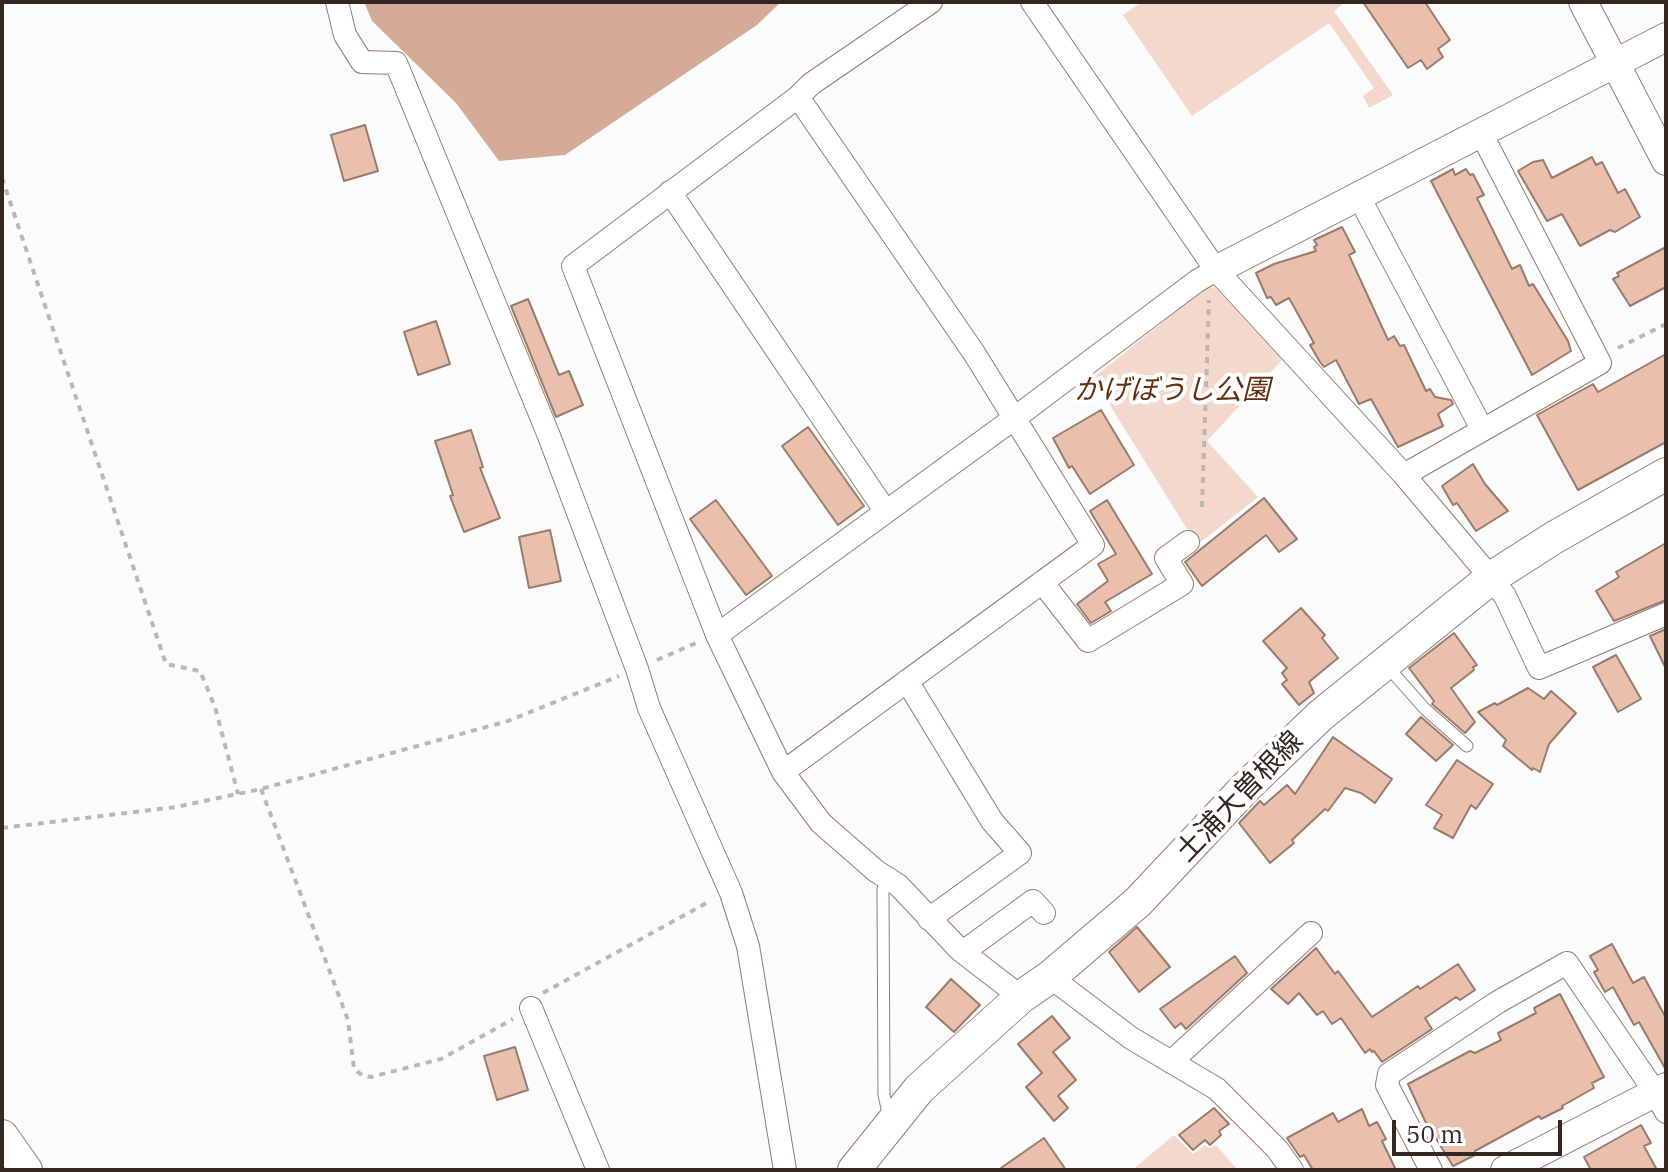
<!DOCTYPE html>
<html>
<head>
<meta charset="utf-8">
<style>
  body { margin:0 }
  #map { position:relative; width:1668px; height:1172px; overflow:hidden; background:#fbfbfb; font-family:"IBM Plex Serif",serif }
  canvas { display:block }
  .frame { position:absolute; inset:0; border:4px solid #342721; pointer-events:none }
  .scale { position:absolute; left:1392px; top:1120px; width:170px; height:36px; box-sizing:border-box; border:4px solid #342721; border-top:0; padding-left:10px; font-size:24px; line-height:28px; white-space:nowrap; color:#342721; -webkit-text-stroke:6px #fff; paint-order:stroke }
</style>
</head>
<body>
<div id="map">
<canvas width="1668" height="1172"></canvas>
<div class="frame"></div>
<div class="scale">50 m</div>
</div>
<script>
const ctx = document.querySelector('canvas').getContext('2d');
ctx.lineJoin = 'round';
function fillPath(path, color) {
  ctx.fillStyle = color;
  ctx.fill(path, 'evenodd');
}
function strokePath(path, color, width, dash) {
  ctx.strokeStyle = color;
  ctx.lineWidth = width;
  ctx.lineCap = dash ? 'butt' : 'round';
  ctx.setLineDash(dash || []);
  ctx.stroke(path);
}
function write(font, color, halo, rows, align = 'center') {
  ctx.font = font + ' "IBM Plex Serif","Noto Sans JP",serif';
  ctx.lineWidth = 8;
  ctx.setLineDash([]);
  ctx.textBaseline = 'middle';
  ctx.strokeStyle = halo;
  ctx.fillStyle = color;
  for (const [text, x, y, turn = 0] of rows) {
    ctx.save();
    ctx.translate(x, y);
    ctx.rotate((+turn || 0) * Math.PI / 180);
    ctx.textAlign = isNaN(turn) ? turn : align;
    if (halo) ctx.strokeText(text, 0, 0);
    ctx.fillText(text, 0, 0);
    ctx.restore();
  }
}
const green = new Path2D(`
  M1142 2H1346L1334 11 1393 95 1369 108 1363 96 1374 88 1329 23 1192 116 1123 15Z
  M1215 287 1282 360 1207 441 1258 497 1197 545 1093 378 1206 288Z
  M1174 1135 1193 1154 1205 1145 1209 1148 1216 1145 1238 1170H1132Z`);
const forest = new Path2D(`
  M364 2H781L757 25 565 155 499 161 456 103 372 21Z`);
const building = new Path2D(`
  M1363 2H1425L1450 40 1438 49 1443 57 1427 69 1421 60 1408 68Z
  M365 125 378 171 344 181 331 135Z
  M1592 157 1596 165 1602 162 1618 193 1625 189 1640 217 1615 232 1610 230 1580 246 1562 214 1547 221 1518 171 1533 162 1543 160 1552 178Z
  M1453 169 1455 175 1466 169 1470 175 1473 174 1484 195 1477 198 1512 269 1520 265 1529 286 1533 284 1568 341 1571 351 1532 375 1431 181Z
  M1342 227 1355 252 1349 255 1388 340 1394 336 1400 346 1404 345 1426 391 1430 389 1435 397 1451 400 1453 404 1438 414 1443 426 1398 447 1371 399 1359 404 1336 360 1324 367 1320 362 1310 345 1314 343 1289 298 1276 305 1271 297 1267 298 1256 273 1274 264 1316 251 1314 247 1317 245 1314 240Z
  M1666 247V287L1630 306 1613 279 1619 276 1617 273Z
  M528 299 559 375 569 371 583 405 556 417 511 306Z
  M436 321 450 364 418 375 404 332Z
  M1666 354V442L1578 490 1537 415 1593 384 1598 392Z
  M1101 410 1134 465 1090 494 1072 466 1069 468 1053 438Z
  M808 427 864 506 838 525 782 446Z
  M471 430 483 467 480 468 500 518 464 532 450 496 453 495 435 441Z
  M1473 464 1485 484 1508 511 1476 531 1457 503 1453 505 1442 486Z
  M1264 498 1297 539 1279 552 1266 535 1202 586 1185 562Z
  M716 500 772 576 746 595 690 519Z
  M1107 500 1152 574 1105 602 1111 611 1091 623 1077 604 1108 581 1098 564 1116 554 1090 511Z
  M550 530 561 581 529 588 519 537Z
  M1666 543V600L1614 621 1596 591 1619 577 1616 572Z
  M1301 608 1325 635 1322 638 1338 658 1309 682 1314 693 1299 705 1282 684 1287 680 1282 673 1287 668 1263 641Z
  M1666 629V669L1650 636Z
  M1454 633 1477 665 1473 667 1474 670 1451 688 1475 722 1465 733 1432 704 1434 701 1409 668Z
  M1616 655 1641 699 1618 712 1593 667Z
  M1528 688 1544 699 1551 691 1576 713 1549 744 1540 772 1533 768 1532 770 1503 746 1506 740 1478 712 1495 703 1497 705Z
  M1421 717 1453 745 1436 761 1406 734Z
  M1333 737 1392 779 1375 803 1361 793 1345 788 1328 811 1325 809 1292 840 1294 843 1270 863 1239 823 1260 801 1264 805 1287 785 1295 794Z
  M1457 760 1493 784 1476 809 1471 805 1453 838 1434 828 1442 815 1426 805Z
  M1137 927 1170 967 1139 992 1109 952Z
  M1612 944 1633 983 1644 977 1666 1018V1070L1639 1022 1634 1025 1613 987 1605 992 1594 972 1598 970 1590 956Z
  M1316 948 1335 974 1338 971 1372 1017 1418 986 1420 989 1458 964 1475 990 1460 1000 1456 997 1425 1018 1432 1029 1382 1062 1374 1051 1372 1052 1370 1049 1365 1053 1341 1018 1332 1024 1323 1011 1317 1015 1299 993 1288 1004 1271 989Z
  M1235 956 1247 973 1186 1029 1181 1023 1175 1028 1160 1009Z
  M951 979 980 1005 954 1032 926 1007Z
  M1560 994 1604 1077 1592 1083 1594 1088 1562 1106 1563 1108 1541 1119 1539 1116 1475 1151V1155L1453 1166 1425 1121 1408 1084 1470 1051 1475 1053 1501 1040 1498 1033 1536 1013 1534 1008Z
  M1052 1016 1070 1038 1053 1052 1076 1080 1058 1096 1068 1108 1054 1121 1026 1087 1042 1073 1018 1044Z
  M515 1047 528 1090 497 1100 484 1056Z
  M1214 1108 1229 1124 1219 1131 1221 1135 1210 1145 1205 1140 1193 1150 1179 1135Z
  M1362 1109 1369 1126 1377 1122 1386 1139 1382 1141 1396 1170H1313L1304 1155 1300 1157 1287 1138 1333 1113 1338 1122Z
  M1641 1125 1651 1143 1644 1146 1657 1170H1591L1584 1157Z
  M1044 1138 1066 1170H998Z`);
const path = new Path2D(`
  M2 178 166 664 200 671 215 707 238 794
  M1618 348 1666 324
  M1202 507 1209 300
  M657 660 696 643
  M261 789 348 1020 354 1069 362 1075 371 1077 441 1059 513 1019
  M2 828 176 807 261 789 508 721 619 676
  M543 993 710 901`);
const service = new Path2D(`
  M1386 665 1425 709 1467 746
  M888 879 883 889 884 1095 889 1117`);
const minor = new Path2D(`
  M337 2 345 35 362 62 396 63 549 436 637 669 649 708 731 893 748 946 785 1170
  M931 2 811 84 798 97 573 266 717 635 783 772 821 823 876 871 898 885 960 950 1021 997
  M1032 2 1216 270 1404 475 1491 578 1505 596 1539 668 1666 614
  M670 192 886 512
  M1358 195 1482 429
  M1404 475 1600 363 1481 133
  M1042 582 1088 641 1182 584 1166 558 1188 542
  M717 635 1016 417 1197 281 1216 270
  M907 681 992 821 1020 853 929 919
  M783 772 1093 545 974 353 798 97
  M963 952 1033 901 1044 913
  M1050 977 1131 1038 1217 1089 1277 1149 1292 1170
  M531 1008 598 1170
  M1171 1062 1311 933
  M1431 1170 1387 1085 1389 1074 1498 1002 1567 963 1655 1092 1666 1112`);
const tertiary = new Path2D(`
  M1583 2 1666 161
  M1216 270 1666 37
  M1505 1170 1666 1087`);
const secondary = new Path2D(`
  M2 1136 26 1170
  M854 1170 919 1089 1021 997 1050 977 1138 902 1246 787 1321 715 1491 578 1555 537 1666 474`);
const parkNames = [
  ["かげぼうし公園",1172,391]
];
const streetNames = [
  ["土浦大曽根線",1240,797,-46]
];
fillPath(green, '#f3d8cb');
fillPath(forest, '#d3ab97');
fillPath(building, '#e9c0ac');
strokePath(building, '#9a7c6e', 2);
strokePath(service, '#977a6b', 13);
strokePath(minor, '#977a6b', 24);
strokePath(tertiary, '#977a6b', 30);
strokePath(secondary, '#977a6b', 34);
strokePath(path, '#bcb7b5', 4, [6, 6]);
strokePath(service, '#fff', 11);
strokePath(minor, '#fff', 22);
strokePath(tertiary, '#fff', 28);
strokePath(secondary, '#fff', 32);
write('italic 28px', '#612e10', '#fff', parkNames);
write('28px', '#342721', '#fff', streetNames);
</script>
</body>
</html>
